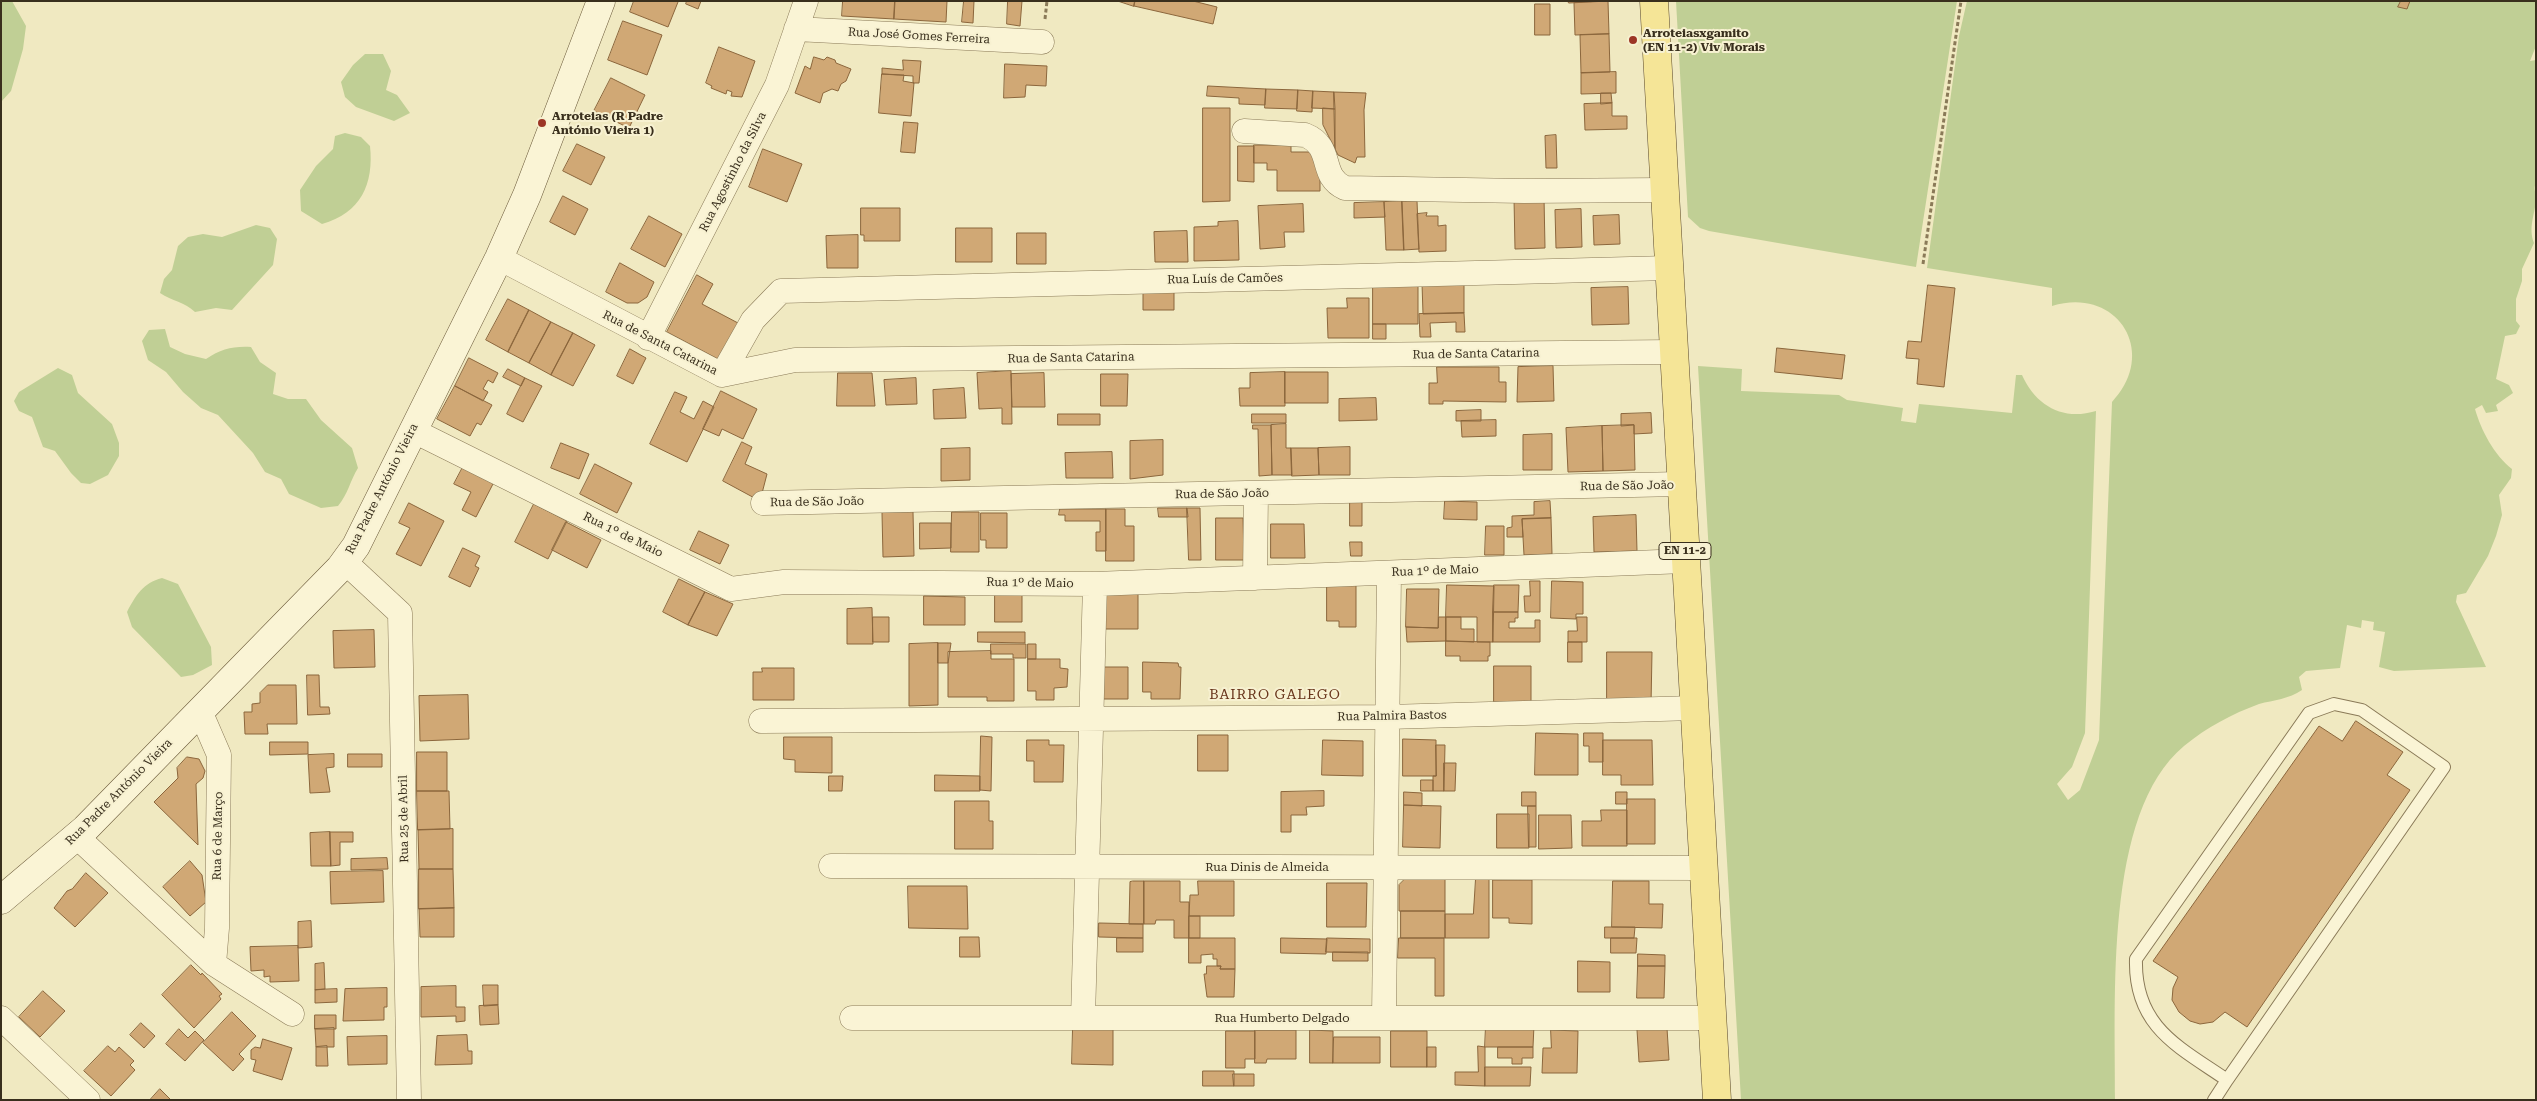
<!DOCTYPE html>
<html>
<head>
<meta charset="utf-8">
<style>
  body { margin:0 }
  #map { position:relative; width:2537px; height:1101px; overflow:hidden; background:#f0e9c1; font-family:"Roboto Serif",serif }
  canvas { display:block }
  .frame { position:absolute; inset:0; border:2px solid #392f1d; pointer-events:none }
</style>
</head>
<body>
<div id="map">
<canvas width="2537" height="1101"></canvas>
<div class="frame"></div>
</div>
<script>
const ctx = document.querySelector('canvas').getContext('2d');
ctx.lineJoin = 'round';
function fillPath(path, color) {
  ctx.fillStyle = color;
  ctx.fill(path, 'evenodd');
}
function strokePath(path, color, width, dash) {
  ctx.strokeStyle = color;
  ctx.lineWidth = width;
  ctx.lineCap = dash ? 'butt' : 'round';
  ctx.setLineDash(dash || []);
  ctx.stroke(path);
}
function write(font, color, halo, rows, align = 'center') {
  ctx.font = font + ' "Roboto Serif",serif';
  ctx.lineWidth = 4;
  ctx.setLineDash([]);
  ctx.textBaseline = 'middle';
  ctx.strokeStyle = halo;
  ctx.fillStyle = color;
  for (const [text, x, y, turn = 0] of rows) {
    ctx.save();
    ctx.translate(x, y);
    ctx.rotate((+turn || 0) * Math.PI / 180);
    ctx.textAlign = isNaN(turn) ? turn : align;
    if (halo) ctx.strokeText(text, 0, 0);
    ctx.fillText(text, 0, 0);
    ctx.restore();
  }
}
const green = new Path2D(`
  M1 1H12L26 26 23 49 11 91 1 102Z
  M1676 1H1957L1916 267 1709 231 1700 228 1688 217Z
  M1967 1H2536V46L2530 61 2536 60V183C2533 189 2536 192 2536 199 2535 215 2528 227 2534 243L2522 269V281L2516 299V321L2520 326 2516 334 2505 336 2496 379 2509 385 2513 393 2496 405 2498 411 2486 413 2482 405 2475 409C2481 430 2494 455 2512 469L2511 478 2499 495 2502 515 2496 536 2488 556 2466 593 2457 595 2456 602 2486 667 2394 671 2379 667 2385 632 2373 630 2374 622 2362 620 2361 628 2347 625 2340 668 2306 671 2299 677 2302 690C2289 699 2274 700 2259 704 2232 714 2207 727 2184 746 2103 813 2116 1002 2115 1100H1741L1698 366 1742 369 1741 391 1839 395 1847 400 1903 408 1901 421 1916 423 1919 404 2012 413 2016 375H2022C2036 406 2063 421 2096 411L2085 733 2072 767 2057 784 2068 800 2080 790 2099 740 2112 402C2159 353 2118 286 2052 306V288L1927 268 1959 36Z
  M365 54H383L391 71 386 90 397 95 410 113 394 121 356 107 345 97 341 82 353 65Z
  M345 133 361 137 370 146C374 184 361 213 322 224L301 211 300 190 316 166 333 149 335 136Z
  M256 225 270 228 277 239 273 265 232 310 216 308 195 312C185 302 172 301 160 293L164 279 172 270 178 246 188 237 203 234 222 237Z
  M165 329 170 347 185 354 206 359C221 349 233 346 251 347L260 362 276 373 273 394 288 399H306L321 420 352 448 358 468C350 481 348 494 338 506L321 508 289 494 281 479 265 472 253 453 218 415 201 408 183 392 166 372 148 360 142 341 149 330Z
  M58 368 72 375 78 393 112 424 119 443V456L108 475 90 484 81 483 71 473 55 451 43 447 32 417 19 411 14 401 19 392Z
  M162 578 178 584 211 647 212 665 193 675 181 677 132 627 127 612C136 595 143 583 162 578Z`);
const building = new Path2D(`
  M634 1H677L678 2 668 27 630 12Z
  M687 1H701L698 9 686 4Z
  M843 1H895L894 19 842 16Z
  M895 1H947L946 22 894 19Z
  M964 1H974L973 23 962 22Z
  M1008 1H1022L1020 26 1007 24Z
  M1118 1H1135L1134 6Z
  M1135 1H1193L1217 7 1213 24 1134 6Z
  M1568 1H1608L1569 3Z
  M1608 1 1609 34 1575 35 1574 3Z
  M2401 1H2410L2407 9 2398 7Z
  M1535 4H1550V35H1535Z
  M623 21 662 35 647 75 608 60Z
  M1609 34 1610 72 1581 73 1580 35Z
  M719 47 755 61 742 97 731 96 732 92 727 90 726 94 711 88 712 86 706 83Z
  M814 57 824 60 827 57 835 60 836 63 851 69 846 81 841 84 838 91 832 89 823 93 820 103 795 93 805 66 810 69Z
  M903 60 921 61 919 83H913V76L882 74V68L903 70Z
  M1005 64 1047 66 1046 86 1026 85 1025 97 1004 98Z
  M1616 72V93L1581 94V73Z
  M882 74 904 75 903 81 914 83 911 116 879 113Z
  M611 78 645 95 629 128 594 111Z
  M1208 86 1266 89 1265 105 1239 104V98L1207 96Z
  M1266 89 1298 90 1297 109 1265 108Z
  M1298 90 1313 91 1312 112 1297 111Z
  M1313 91 1334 92 1335 109 1312 108Z
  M1334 92 1366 93 1364 110 1365 157H1357L1355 163 1338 155 1335 149Z
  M1601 93H1611L1612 103 1601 104Z
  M1612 103V116H1627V129L1585 130 1584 104Z
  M1203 108H1230V201L1203 202Z
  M1323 108 1335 109V149L1323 125Z
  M904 122 918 123 915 153 901 152Z
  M1556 135 1557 168H1546L1545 136Z
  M577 144 605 157 591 185 563 171Z
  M1254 145H1291V152H1320V191H1277V170H1267V163H1254Z
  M1238 146H1254V182L1238 181Z
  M763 149 802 164 787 202 749 187Z
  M563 196 588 209 575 235 550 222Z
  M1544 197 1545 248 1515 249 1514 198Z
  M1402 201 1404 250H1386L1384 202Z
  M1402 201H1417L1419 249 1404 250Z
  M1384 202 1385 217 1354 218V203Z
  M1303 204 1304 232H1284L1285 247 1260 249 1258 206Z
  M861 208H900V241H864V235H861Z
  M1581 209 1582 247 1556 248 1555 210Z
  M1427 213 1426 216H1438V226L1446 225V251L1419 252 1417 214Z
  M1619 215 1620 244 1594 245 1593 216Z
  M649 216 682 234 665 267 631 249Z
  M1238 221 1239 260 1194 261V227L1218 226V222Z
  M956 228H992V262H956Z
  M1187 231 1188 262H1155L1154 232Z
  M1017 233H1046V264H1017Z
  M858 235V268H827L826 236Z
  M620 263 654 282 647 297 638 303H627L606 292Z
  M697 275 713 284 702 304 738 323 718 359 667 332Z
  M1464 282V313L1423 314 1422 283Z
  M1373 284H1418V324H1373Z
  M1928 285 1955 288 1944 387 1917 384 1919 359 1906 358 1908 341 1921 342Z
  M1628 287 1629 324 1592 325 1591 288Z
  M1174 288V310H1143V289Z
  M1347 298H1369V338H1328L1327 308H1347Z
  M508 299 529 310 508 352 486 340Z
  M529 310 551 322 529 363 508 352Z
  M1464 313 1465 332H1456V322L1430 323 1431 337H1420L1419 314Z
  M551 322 573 333 551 375 529 363Z
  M1373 324H1386V339H1373Z
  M573 333 595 345 573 386 551 375Z
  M1777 348 1845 355 1842 379 1775 372Z
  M630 349 646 358 633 384 617 376Z
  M469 358 498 373 493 383 488 380 483 389 488 392 483 401 455 386Z
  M1553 366 1554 401 1517 402 1518 367Z
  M1437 367H1499V382H1506V402L1443 401V404H1429V383H1437Z
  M508 369 525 378 521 386 503 377Z
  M1011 371 1012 424H1002V408L979 409 977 373Z
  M1285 372V406H1240L1239 388H1250V373Z
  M1285 372H1328V403H1285Z
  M838 373H872L875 406H837Z
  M1044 373 1045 407H1012L1011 374Z
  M1101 374H1128L1127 406H1101Z
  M525 378 542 386 523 422 507 414Z
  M916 378 917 404 886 405 884 380Z
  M455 386 492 405 481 425 477 423 470 436 437 419Z
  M964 388 966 418 934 419 933 390Z
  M721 391 757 409 743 439 722 429 719 436 703 429Z
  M675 392 687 397 680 412 694 419 703 401 714 407 687 462 650 444Z
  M1376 398 1377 420 1339 421V399Z
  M1481 410V421H1456V411Z
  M1651 413 1652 433 1634 434V425L1621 426V414Z
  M1058 414H1100V425H1058Z
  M1252 414H1286V423H1252Z
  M1496 420V436L1462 437 1461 421Z
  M1286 424V448H1291L1292 475H1272L1271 425Z
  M1253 425H1271L1272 475 1259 476 1258 429H1253Z
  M1634 425 1635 470 1603 471 1602 426Z
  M1602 426 1603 471 1568 472 1566 428Z
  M1552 434V470H1523V435Z
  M1163 440V475L1130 479V441Z
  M742 442 752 447 745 464 767 474 760 501 723 481Z
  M561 443 589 454 579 479 551 468Z
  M1350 447V475H1319L1318 448Z
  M970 448V480L941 481V449Z
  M1291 448H1318L1319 475 1292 476Z
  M1112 452 1113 478H1066L1065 453Z
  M595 464 632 483 617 513 580 494Z
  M463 467 494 482 476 517 462 510 471 492 454 484Z
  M1445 501 1477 502V520L1444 519Z
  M1550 501 1551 518 1522 519 1523 537H1507V528L1512 527V516L1534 515V502Z
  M1350 502H1362V526H1350Z
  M409 503 444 521 421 566 396 554 410 528 399 523Z
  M534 504 567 521 548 559 515 542Z
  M1158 508H1187L1188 517H1159Z
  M1187 508H1200L1201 560H1189Z
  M1060 509H1106V551H1096V532H1100V521H1065V515H1059Z
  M1106 509H1125V526H1134V561H1106Z
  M913 512 914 556 883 557 882 513Z
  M952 512H979V552H951Z
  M981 513H1007V548H986V540H981Z
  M1636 515 1637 551 1594 552 1593 517Z
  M1216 518H1243L1244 560H1216Z
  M1551 518 1552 554 1524 555 1522 519Z
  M566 522 601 540 587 568 552 550Z
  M920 523H951V548L920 549Z
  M1271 524H1304L1305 558H1271Z
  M1486 526H1504V555H1485Z
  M699 531 729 545 720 564 690 550Z
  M1350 542H1362V556H1351Z
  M463 548 480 556 475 566 479 568 470 587 449 577Z
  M679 579 705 592 688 625 663 612Z
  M1530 581H1540V612H1525L1524 596H1530Z
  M1552 581 1583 582V614H1576V619L1551 618Z
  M1327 585H1356V627H1339V621H1327Z
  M1447 585 1494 586 1493 642H1477V617H1446Z
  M1494 585H1519L1518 612H1493Z
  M1407 589H1439L1438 628 1406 627Z
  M705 592 733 604 717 636 688 625Z
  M995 592 1022 593V622H995Z
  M1104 593H1138V629H1104Z
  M924 596 965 597V625H924Z
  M872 608 873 644H847V609Z
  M1493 612H1518V618H1515V622H1509V628H1535V620H1540V642H1493Z
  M873 617H889V642H873Z
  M1439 617H1446V641L1407 642 1406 627 1438 628Z
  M1446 617H1461V629H1474V642L1446 641Z
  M1577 617H1587V642H1568V631H1577Z
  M374 630 375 667 334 668 333 631Z
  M978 632H1025V643L978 642Z
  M1446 641 1490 642V656H1488V661H1460V656H1446Z
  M1568 642H1582V662H1568Z
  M938 643V705L909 706V644Z
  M938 643H951L948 663H938Z
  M991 644H1026V658H1013V654H991Z
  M1028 644H1036V659H1028Z
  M991 651V659H1014V701H987V697H948V652Z
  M1607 652H1652L1651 705 1607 706Z
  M1028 659H1060V668L1068 669 1067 687 1054 688V700H1036V691H1028Z
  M1143 662 1178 663 1179 667H1181L1180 699H1151V692H1143Z
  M1494 666H1531V702H1494Z
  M1101 667H1128V699H1100Z
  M762 668H794V700H753V672H762Z
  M307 675H319L320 707H329L330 714 308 715Z
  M268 685H296L297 724H267L268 734H245L244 712H252V704L260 703V693Z
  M468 695 469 739 420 741 419 696Z
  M2356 721 2403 752 2387 775 2410 790 2247 1027 2225 1012 2213 1022 2200 1024 2190 1021 2179 1012 2172 1000 2173 988 2178 977 2153 961 2319 726 2342 741Z
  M1536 733 1578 734V775H1535Z
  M1584 733H1603V762H1589V746H1584Z
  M1198 735H1228V771H1198Z
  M981 736 992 737 991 791 980 790Z
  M784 737H832V773L795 772V760L784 759Z
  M1403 739 1436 740V776H1403Z
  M1027 740H1049V745H1064L1063 782H1034V761H1027Z
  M1323 740 1363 741V776L1322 775Z
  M1603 740H1652L1653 785H1621V775H1603Z
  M270 742H308V754L270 755Z
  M1436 745H1445L1444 791H1433V776H1436Z
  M417 752H447V791H417Z
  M334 754V767L326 768 330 792 310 793 308 755Z
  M348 754H382V767H348Z
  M187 757 199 759 205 771 203 778 196 784 198 845 154 802 178 778 177 768Z
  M1444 763H1456L1455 791H1444Z
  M935 775 980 776V791H935Z
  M829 776H843L842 791H829Z
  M1421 780H1433V791H1421Z
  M417 791H449L450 829 418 830Z
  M1324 791V806L1306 807 1307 815H1291V832H1281V792Z
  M1404 792 1422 793V806L1404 805Z
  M1522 792H1536V806H1522Z
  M1616 792H1627V804H1616Z
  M1627 799H1655V844H1627Z
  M955 801H989V821H993V849H955Z
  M1404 805 1441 806 1440 848 1403 847Z
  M1528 806H1536V847H1529Z
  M1601 810H1627V846H1582V821H1601Z
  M1497 814H1529V848H1497Z
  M1539 815H1571L1572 848 1539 849Z
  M453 829V869H419L418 830Z
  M330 832H353V842H340V865L331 866Z
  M330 832 331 866H311L310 833Z
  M387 858 388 869 351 870V859Z
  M190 861 202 875 206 902 190 916 163 887Z
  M419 869H453L454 908 419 909Z
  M383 871 384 902 331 904 330 872Z
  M86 873 108 893 75 927 54 908 67 891 72 889Z
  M1406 878H1445V911H1399V885Z
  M1476 878H1489V938H1445V914H1473Z
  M1493 880H1532V924L1509 923V918H1493Z
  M1133 881H1144V924H1129L1130 882Z
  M1144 881H1180V902H1189V938H1174V920H1156L1155 924H1144Z
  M1198 881H1234V916H1189L1190 895H1198Z
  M1613 881H1649V904H1663L1662 928 1612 927Z
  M1327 883H1367L1366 927H1327Z
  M908 886H967L968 929 909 928Z
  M454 908V937H420L419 909Z
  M1401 911H1445V938H1401Z
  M1189 916H1200V938H1189Z
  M311 921 312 947 298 948V922Z
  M1099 923 1143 924V938L1099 937Z
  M1605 927H1635L1634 938H1605Z
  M960 937H979L980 957H960Z
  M1117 938H1143V952H1117Z
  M1189 938H1235V969H1220L1221 966H1217V959H1213V954L1201 955V963H1189Z
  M1281 938 1327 939 1326 954 1281 953Z
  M1327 938 1370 939V953L1326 952Z
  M1399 938H1444V996H1435V958H1398Z
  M1611 938H1637L1636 953H1611Z
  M298 946 299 981 270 982V976L264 977V970L251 971 250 947Z
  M1333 952H1368V961H1333Z
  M1638 954 1665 955V966H1638Z
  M1578 961 1610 962V992H1578Z
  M324 963 325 989 315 990V964Z
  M191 965 201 975 202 973 222 994 219 996 221 999 194 1028 162 995Z
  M1207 966H1221L1220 969H1235L1234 997H1207L1204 974H1206Z
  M1638 966H1665L1664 998H1637Z
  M483 985H498V1005L484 1006Z
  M456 986V1007H465V1021L456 1022V1016L421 1017V987Z
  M387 988V1007H384V1020L343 1021 345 989Z
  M337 989V1002L315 1003V990Z
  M43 991 65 1011 40 1037 19 1017Z
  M498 1005 499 1024 480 1025 479 1006Z
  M232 1012 256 1036 239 1054 244 1059 233 1071 203 1043Z
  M315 1015H336V1029H315Z
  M141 1023 155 1036 144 1048 130 1035Z
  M1486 1025H1534L1533 1047H1485Z
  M1073 1027 1113 1028V1065L1072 1064Z
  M334 1028V1047H316L315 1029Z
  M1667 1028 1669 1060 1639 1062 1637 1030Z
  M179 1029 188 1038 195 1031 204 1040 185 1061 166 1044Z
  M1255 1030H1296V1059H1267L1266 1063H1255Z
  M1310 1030 1333 1031V1063H1310Z
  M1551 1030 1578 1031 1577 1073H1542L1543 1048H1551Z
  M1226 1031H1255V1059H1245V1068H1226Z
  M1391 1031H1427V1067H1391Z
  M467 1035 468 1051H472V1064L435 1065 437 1036Z
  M387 1036V1064L348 1065 347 1037Z
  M1334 1037H1380V1063H1333Z
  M263 1039 292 1048 282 1080 253 1071 256 1060 251 1059V1050L255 1047 260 1048Z
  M108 1046 115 1052 119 1047 134 1061 130 1065 135 1070 111 1096 84 1071Z
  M327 1046 328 1066H316V1047Z
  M1478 1046 1485 1047V1086L1455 1085V1072H1478Z
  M1427 1047H1436V1067H1427Z
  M1498 1047H1533V1058H1522V1064H1512V1058H1498Z
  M1485 1067H1531L1530 1086H1485Z
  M1203 1071H1234V1086H1203Z
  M1233 1074H1254V1086H1234Z
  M160 1089 171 1100H150Z`);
const path = new Path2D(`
  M1045 19 1047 1
  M1923 264 1961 1`);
const lane = new Path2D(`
  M2214 1100 2227 1080 2444 767 2362 710 2334 704 2309 713 2136 959C2134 1027 2179 1047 2227 1080`);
const street = new Path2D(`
  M796 29 1042 42
  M1244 131 1305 135C1335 147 1318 176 1345 188L1524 191 1664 190
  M499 258 722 375 795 360 1673 352
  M648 338 777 85 806 1
  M722 375 753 320 781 291 1669 268
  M412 430 731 589 784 582 1095 584 1685 561
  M763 503 1681 484
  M345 562 400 613 409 1100
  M1255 578 1256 493
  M200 711 219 755 217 928 214 964 292 1014
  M761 721 1388 717 1694 708
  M76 836 214 964
  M831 866 1703 868
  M1 1018 88 1100
  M852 1018H1711
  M1083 1018 1095 584
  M1384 1018 1389 573`);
const secondary = new Path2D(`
  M1 900 85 829 340 568 356 546 499 258 527 195 601 1`);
const primary = new Path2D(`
  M1654 1 1717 1100`);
const markers = [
  [1633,40,5,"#9c3525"],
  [542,123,5,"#9c3525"]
];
const shields = [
  [1685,551,52]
];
const shieldNames = [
  ["EN 11-2",1685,551]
];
const poiNames = [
  ["Arroteiasxgamito",1643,33],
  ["(EN 11-2) Viv Morais",1643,47],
  ["Arroteias (R Padre",552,116],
  ["António Vieira 1)",552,130]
];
const streetNames = [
  ["Rua José Gomes Ferreira",919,36,3],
  ["Rua Agostinho da Silva",733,172,-63],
  ["Rua Luís de Camões",1225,279,-1],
  ["Rua de Santa Catarina",660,343,27],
  ["Rua de Santa Catarina",1476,354,-1],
  ["Rua de Santa Catarina",1071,358,-1],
  ["Rua de São João",1627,486,-1],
  ["Rua Padre António Vieira",382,489,-63],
  ["Rua de São João",1222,494,-1],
  ["Rua de São João",817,502,-1],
  ["Rua 1º de Maio",623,535,26],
  ["Rua 1º de Maio",1435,571,-2],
  ["Rua 1º de Maio",1030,583,1],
  ["Rua Palmira Bastos",1392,716,-1],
  ["Rua Padre António Vieira",119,792,-45],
  ["Rua 25 de Abril",404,819,-91],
  ["Rua 6 de Março",218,836,-89],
  ["Rua Dinis de Almeida",1267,867],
  ["Rua Humberto Delgado",1282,1018]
];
const neighbourhoodNames = [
  ["BAIRRO GALEGO",1275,695]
];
fillPath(green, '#c0cf95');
fillPath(building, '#d0a875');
strokePath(building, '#8b663c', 1);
strokePath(lane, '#8a7a58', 14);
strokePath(street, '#8a7a58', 25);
strokePath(secondary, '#6c5b3b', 29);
strokePath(primary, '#58472c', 29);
strokePath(path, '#8a7a58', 3, [4, 2.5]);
strokePath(lane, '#faf4d5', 12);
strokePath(street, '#faf4d5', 24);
strokePath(secondary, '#faf4d5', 28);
strokePath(primary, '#f5e597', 28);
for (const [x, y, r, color] of markers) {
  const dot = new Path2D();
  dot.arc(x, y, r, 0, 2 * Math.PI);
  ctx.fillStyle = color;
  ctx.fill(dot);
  strokePath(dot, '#f7f1d1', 2);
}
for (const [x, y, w] of shields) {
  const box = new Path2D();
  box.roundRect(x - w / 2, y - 8.5, w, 17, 4);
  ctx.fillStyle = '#f7f1d1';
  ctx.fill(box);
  strokePath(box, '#392f1d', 1);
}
write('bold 11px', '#392f1d', null, shieldNames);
write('bold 12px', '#392f1d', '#f7f1d1', poiNames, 'left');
write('12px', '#392f1d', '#f7f1d1', streetNames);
ctx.letterSpacing = '1px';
write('14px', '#68351a', '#f7f1d1', neighbourhoodNames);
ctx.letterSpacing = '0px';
</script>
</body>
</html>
